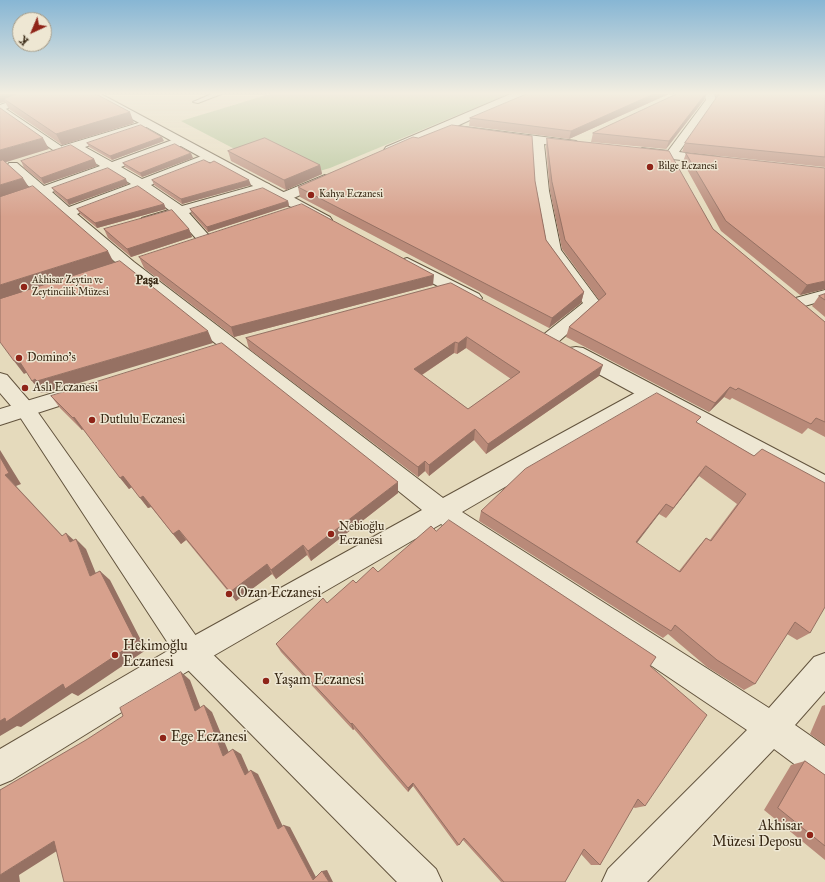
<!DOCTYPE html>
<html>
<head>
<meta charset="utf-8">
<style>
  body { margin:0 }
  #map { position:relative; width:825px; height:882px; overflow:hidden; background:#e5dabc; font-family:"IM FELL Great Primer",serif }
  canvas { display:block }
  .north { position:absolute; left:12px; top:12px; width:40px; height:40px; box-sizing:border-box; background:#eee7d3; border:1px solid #a59b87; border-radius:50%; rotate:224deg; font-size:11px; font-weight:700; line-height:16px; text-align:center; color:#382814 }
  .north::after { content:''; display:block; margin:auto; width:14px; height:18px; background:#8f2418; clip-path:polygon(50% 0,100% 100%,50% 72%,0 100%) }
</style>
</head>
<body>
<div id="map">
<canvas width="825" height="882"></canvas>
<div class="north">K</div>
</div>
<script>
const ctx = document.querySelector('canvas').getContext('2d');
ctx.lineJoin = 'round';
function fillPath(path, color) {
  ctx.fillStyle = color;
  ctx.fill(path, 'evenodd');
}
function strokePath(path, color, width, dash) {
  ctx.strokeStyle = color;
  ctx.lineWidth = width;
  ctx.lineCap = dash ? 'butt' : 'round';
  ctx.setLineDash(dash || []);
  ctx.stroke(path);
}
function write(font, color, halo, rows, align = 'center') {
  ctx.font = font + ' "IM FELL Great Primer",serif';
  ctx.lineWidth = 3;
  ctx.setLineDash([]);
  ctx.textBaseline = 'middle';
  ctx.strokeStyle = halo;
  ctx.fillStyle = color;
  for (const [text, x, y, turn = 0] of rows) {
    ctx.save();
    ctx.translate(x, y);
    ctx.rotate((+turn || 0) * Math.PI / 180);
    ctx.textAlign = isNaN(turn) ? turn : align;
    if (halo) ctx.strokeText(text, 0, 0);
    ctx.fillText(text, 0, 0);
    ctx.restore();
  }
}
const green = new Path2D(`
  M273 93H511L330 168 292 179 181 121Z`);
const service = new Path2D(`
  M214 93H224L198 103 193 102Z`);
const pedestrian = new Path2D(`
  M0 105 61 146 63 148 61 150H53L0 113Z`);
const minor = new Path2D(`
  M513 93H528L457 126 576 141 582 145 576 149 544 144 549 191 561 250 601 304 557 343 550 345 543 343 541 339 543 335 583 303 545 250 535 191 532 143 445 131 394 153 390 154 384 150 386 147Z
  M704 93H714L716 100 679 152 719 157 721 160 719 163 715 164 638 155 636 152 642 148 668 151 706 100Z
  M145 121 149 122 151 124 149 126 85 147 112 162 175 139H183L185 142 183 145 121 167 142 179 204 155H212L214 158 212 161 151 185 182 206 264 183 269 184 271 187 269 190 189 213 213 240 210 243H200L177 217 147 225 142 224 140 221 142 218 169 210 140 189 77 214 134 262 443 498 644 388 651 386 658 388 661 393 658 398 462 512 769 708 814 657 825 653V691L795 725 825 746V783L813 778 774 749 647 882H602L608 869 747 730 441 524 201 663 12 780 0 785V749L181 643 422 510 122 268 40 196 0 210V201L33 190 9 169 7 166 9 163H17L44 186 100 166 74 150 66 153 62 152 60 149 62 146ZM110 171 131 184 69 207 52 192Z
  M325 175 332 179 330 182 289 200H279L277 197 279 194Z
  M825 290V300L798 308 792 307 789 303 792 299Z
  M83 384 90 386 93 391 90 396 0 425V409Z`);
const tertiary = new Path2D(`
  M33 93H50L0 111V105Z
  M85 93H99L330 217 332 220 330 223H320Z
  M407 258 479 294 482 298 479 302 473 303 467 302 401 266 399 263 401 260Z
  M576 347 583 348 825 475V496L817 493 569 358 567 353 569 348Z
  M0 373 7 375 32 404 201 643 436 869 442 882H397L181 663 18 414 0 393Z`);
const wall = new Path2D(`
  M0 93 134 123 62 145 9 109 5 102 0 103Z
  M671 93 569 139 469 126 470 118Z
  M679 93H707L704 100 666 149 591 142 593 133Z
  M715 93H825V167L682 152 685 143 716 98Z
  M547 138 713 229 825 322V437L808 428 802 434 732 398 730 400 724 397 709 412 566 337 569 327 599 300 562 249 550 191 546 147Z
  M164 141 112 160 89 147 87 143Z
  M228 151 320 165 322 174 286 190 231 161Z
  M686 153 825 289 800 295 721 231 683 162Z
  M193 158 142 177 125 167 123 163Z
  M94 159 97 166 44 184 24 168 21 161Z
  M152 180 251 185 182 204 154 185Z
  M535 181 546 240 584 292 581 303 549 328 300 197 298 187Z
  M128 184 69 205 55 193 52 188Z
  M288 201 289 206 208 232 192 214 190 209Z
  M164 204 166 209 97 228 80 214 77 209Z
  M104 229H189L192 237 131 257 108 238Z
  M139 257 433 285 234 337 144 268Z
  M451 283 599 376 486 454 474 440 429 476 425 471 418 477 249 349 246 338ZM466 348 511 379 468 409 422 375 454 353 457 354Z
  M825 294V317L812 306 819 296Z
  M51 396 398 493 311 561 307 555 276 579 272 574 236 601 186 540 181 544 151 507 148 508 132 487 129 489 83 429 82 430 60 408Z
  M698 423 754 456 810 633 797 640 787 634 755 684 744 690 707 667 668 634 663 638 479 521 481 511ZM699 476 737 504 710 540 706 538 698 547 679 571 636 543 659 514 666 518Z
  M436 531 650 666 645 806 635 808 633 807 600 865H591L581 854 565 882H501L463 840 459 845 457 846 413 786 408 792 354 729 353 730 281 652 276 644 327 603 356 583 378 572Z
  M825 705V745L810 734 822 706Z
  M805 761 825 775V860L764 810 791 765Z`);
const shadedWall = new Path2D(`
  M0 93H27L4 99 5 102 0 103Z
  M656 93H671L569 139 571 131Z
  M706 93H707L704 100 666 149 669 141Z
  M130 112 134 123 62 145 56 134Z
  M162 137 164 141 112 160 110 156Z
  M43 138 49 149 0 164V150Z
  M191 153 193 158 142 177 140 173Z
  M94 159 97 166 44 184 41 178Z
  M320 165 322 174 286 190 284 180Z
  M23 178 30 189 0 199V185Z
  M126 179 128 184 69 205 67 200Z
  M249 180 251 185 182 204 181 199Z
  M288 201 289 206 208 232 207 227Z
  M164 204 166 209 97 228 95 223Z
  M189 229 192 237 131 257 127 249Z
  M108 251 114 263 0 300V285Z
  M434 275 433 285 234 337 231 327Z
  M825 281V289L800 295 807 285Z
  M584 292 581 303 549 328 552 318Z
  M208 331 213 343 46 393 37 381Z
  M467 337 466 348 457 354 458 343Z
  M455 342 454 353 414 380V369Z
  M18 359 28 372 24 374 14 361Z
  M603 365 599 376 486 454 488 444Z
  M35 379 45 392 41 393 32 381Z
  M730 387 724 397 709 412 715 403Z
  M74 417 83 429 82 430 73 418Z
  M475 429 474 440 429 476V465Z
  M0 450 21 484 16 486 72 546 62 536 5 475 0 457Z
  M425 461V471L418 477V467Z
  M706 466 699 476 666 518 673 508Z
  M123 476 132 487 129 489 120 478Z
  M398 482V493L311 561 308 551Z
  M143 496 151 507 148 508 140 498Z
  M666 504 659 514 630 552 636 542Z
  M179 530 186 540 181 544 173 534Z
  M66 533 77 543 70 542Z
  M76 539 86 549 101 586 90 576Z
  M303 545 307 555 276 579 271 570Z
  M267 564 272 574 236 601 230 592Z
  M100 571 110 580 146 650 78 696 72 693 21 727 17 726 0 736V721Z
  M181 672 190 680 204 717 195 711Z
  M204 705 212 712 232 760 223 756Z
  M352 723 354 729 353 730 351 724Z
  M233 749 241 754 252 779 245 775Z
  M251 770 258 774 285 831 278 829Z
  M413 783V786L408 792V788Z
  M284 825 290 827 317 879 313 880Z
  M54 841 71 842 19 875 20 882H0V875Z
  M327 870 333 882H329L322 871Z`);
const building = new Path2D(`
  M19 93H94L130 112 56 134 4 99Z
  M529 93H656L571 131 470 118Z
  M679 93H706L669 141 593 133Z
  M720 93H825V157L685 143Z
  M0 108 43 138 0 150Z
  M141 125 162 137 110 156 87 143Z
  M452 125 532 136 535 181 546 240 584 292 552 318 298 187 413 137 418 138Z
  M265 138 320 165 284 180 228 151Z
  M547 138 669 151 713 229 825 322V422L816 418 811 424 738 388 736 390 730 387 715 403 569 327 606 294 565 240 552 182Z
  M175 144 191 153 140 173 123 163Z
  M71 145 94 159 41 178 21 161Z
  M686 153 825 168V281L807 285 726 221Z
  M3 160 23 178 0 185V161Z
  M204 160 210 163 214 161 249 180 181 199 152 180Z
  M108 168 126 179 67 200 52 188Z
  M33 186 108 251 0 285V197Z
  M138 186 164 204 95 223 77 209Z
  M263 188 288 201 207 227 190 209Z
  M302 204 434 275 231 327 139 257Z
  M172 210 189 229 127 249 104 229Z
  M120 261 208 331 37 381 35 379 32 381 18 359 14 361 0 342V299Z
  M451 283 603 365 488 444 475 429 429 465 425 461 418 467 246 338ZM467 337 520 372 468 409 414 369 455 342 458 343Z
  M825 294V300L819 296Z
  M222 343 398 482 308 551 303 545 271 570 267 564 230 592 179 530 173 534 143 496 140 498 123 476 120 478 74 417 73 418 51 396Z
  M657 393 701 417 696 422 754 456 762 449 825 483V607L810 633 795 622 755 684 717 660 675 625 671 631 481 511 525 469ZM706 466 746 494 711 541 706 538 680 572 636 542 666 504 673 508Z
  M0 457 9 473 5 475 62 536 66 533 70 542 76 539 90 576 100 571 136 642 65 689 63 684 6 722 5 718 0 721Z
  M449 520 656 657 650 666 707 715 645 806 638 799 600 865 584 849 565 882H504L464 838 459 845 413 783 408 788 352 723 351 724 276 644 323 598 327 603 353 580 356 583 373 567 378 572 431 526 436 531Z
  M181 672 195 711 204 705 223 756 233 749 245 775 251 770 278 829 284 825 313 880 322 871 329 882H64L54 841 0 875V790L86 740 123 716 120 708Z
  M805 761 825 775V846L778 808Z`);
const markers = [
  [650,167,4,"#8f2418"],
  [311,195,4,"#8f2418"],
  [24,287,4,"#8f2418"],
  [19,358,4,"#8f2418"],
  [25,388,4,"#8f2418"],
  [92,420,4,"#8f2418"],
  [331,534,4,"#8f2418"],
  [229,594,4,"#8f2418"],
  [115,655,4,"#8f2418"],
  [266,681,4,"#8f2418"],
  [163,738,4,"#8f2418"],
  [810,835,4,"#8f2418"]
];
const farPoinames = [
  ["Bilge Eczanesi",658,167],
  ["Kahya Eczanesi",319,195],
  ["Akhisar Zeytin ve",32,281],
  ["Zeytincilik Müzesi",32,293]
];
const poiNames = [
  ["Domino's",27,358],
  ["Aslı Eczanesi",33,388],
  ["Dutlulu Eczanesi",100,420],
  ["Nebioğlu",339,527],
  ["Eczanesi",339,541]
];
const farDistrictnames = [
  ["Paşa",147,281]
];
const nearPoinames = [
  ["Ozan Eczanesi",237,594],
  ["Hekimoğlu",123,647],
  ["Eczanesi",123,663],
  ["Yaşam Eczanesi",274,681],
  ["Ege Eczanesi",171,738],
  ["Akhisar",802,827,"right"],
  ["Müzesi Deposu",802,843,"right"]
];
fillPath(green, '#b0c194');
strokePath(service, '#63543e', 2);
strokePath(pedestrian, '#63543e', 2);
strokePath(minor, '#63543e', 2);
strokePath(tertiary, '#63543e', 2);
fillPath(service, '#eee7d3');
fillPath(pedestrian, '#eee7d3');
fillPath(minor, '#eee7d3');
fillPath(tertiary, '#eee7d3');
fillPath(wall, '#b98a79');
fillPath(shadedWall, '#967163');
fillPath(building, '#d7a18d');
strokePath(building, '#967163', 1);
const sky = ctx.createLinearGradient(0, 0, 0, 217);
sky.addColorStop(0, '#87b6d4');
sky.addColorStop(0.43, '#f3eee1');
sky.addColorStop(1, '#f3eee100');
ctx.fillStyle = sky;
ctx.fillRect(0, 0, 825, 217);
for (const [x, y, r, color] of markers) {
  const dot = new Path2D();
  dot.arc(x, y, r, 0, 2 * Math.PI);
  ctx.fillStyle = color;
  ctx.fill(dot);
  strokePath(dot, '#eee7d3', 1.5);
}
write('10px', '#382814', '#eee7d3', farPoinames, 'left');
write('12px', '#382814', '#eee7d3', poiNames, 'left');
write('bold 13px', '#382814', '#eee7d3', farDistrictnames);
write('14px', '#382814', '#eee7d3', nearPoinames, 'left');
</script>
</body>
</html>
